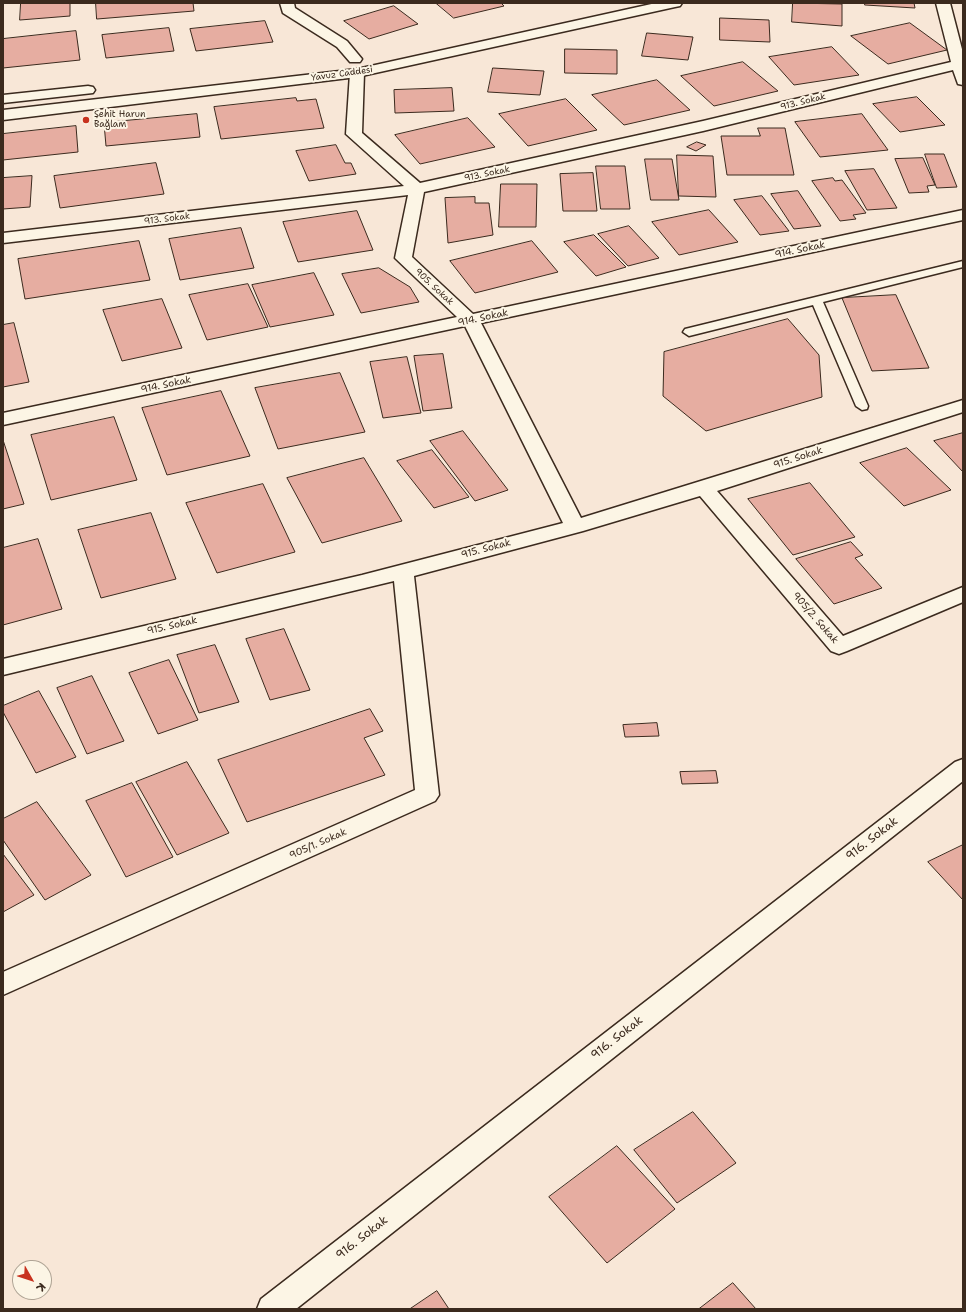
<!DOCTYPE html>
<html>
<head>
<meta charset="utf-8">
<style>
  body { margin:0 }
  #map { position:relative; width:966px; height:1312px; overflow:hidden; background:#f8e7d7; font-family:"Shantell Sans",sans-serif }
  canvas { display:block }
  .frame { position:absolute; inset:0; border:4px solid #3b2a1e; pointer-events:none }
  .north { position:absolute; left:12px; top:1260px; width:40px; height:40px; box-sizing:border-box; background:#fcf5e5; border:1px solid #afa495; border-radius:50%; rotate:129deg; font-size:11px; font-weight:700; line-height:16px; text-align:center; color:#3b2a1e }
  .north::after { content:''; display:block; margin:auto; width:14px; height:18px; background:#c8321e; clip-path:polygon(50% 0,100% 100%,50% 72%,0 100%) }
</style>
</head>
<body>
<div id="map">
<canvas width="966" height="1312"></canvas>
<div class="frame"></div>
<div class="north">K</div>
</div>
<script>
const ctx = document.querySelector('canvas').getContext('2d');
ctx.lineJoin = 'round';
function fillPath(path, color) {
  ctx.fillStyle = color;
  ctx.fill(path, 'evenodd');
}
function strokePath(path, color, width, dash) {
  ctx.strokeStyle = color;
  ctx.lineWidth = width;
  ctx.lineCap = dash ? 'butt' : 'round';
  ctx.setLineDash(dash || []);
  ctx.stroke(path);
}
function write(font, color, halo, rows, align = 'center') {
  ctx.font = font + ' "Shantell Sans",sans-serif';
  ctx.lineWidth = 4;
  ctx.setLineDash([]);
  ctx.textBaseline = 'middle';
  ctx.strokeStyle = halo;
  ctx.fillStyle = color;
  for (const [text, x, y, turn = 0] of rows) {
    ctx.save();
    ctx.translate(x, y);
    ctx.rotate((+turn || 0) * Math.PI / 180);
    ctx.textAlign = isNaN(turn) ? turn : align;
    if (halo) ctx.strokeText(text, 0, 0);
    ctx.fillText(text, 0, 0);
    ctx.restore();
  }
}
const building = new Path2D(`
  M21 3H70V16L20 20Z
  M96 3H193L194 11 97 19Z
  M436 3H501L504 6 454 18Z
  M793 3 842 4V26L792 22Z
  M865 3H914L915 8 865 5Z
  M394 6 418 24 369 39 344 21Z
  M720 18 769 20 770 42 720 40Z
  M265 21 273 42 196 51 190 29Z
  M910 23 947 50 888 64 851 36Z
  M169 28 174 51 106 58 102 35Z
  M76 31 80 60 3 68V39Z
  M647 33 693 37 688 60 642 56Z
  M832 47 859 75 794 85 769 57Z
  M565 49 617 50V74L565 73Z
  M743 62 778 91 714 106 681 76Z
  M493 68 544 71 540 95 488 92Z
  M657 80 690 110 624 125 592 95Z
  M452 88 454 111 395 113 394 90Z
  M917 97 945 125 900 132 873 104Z
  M296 98 297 101 316 99 324 128 221 139 214 107Z
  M566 99 597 130 528 146 499 114Z
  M197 114 200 137 106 146 104 123Z
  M862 114 888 150 820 157 795 122Z
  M468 118 495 147 420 164 395 135Z
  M76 126 78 152 3 160V134Z
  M758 128H785L794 175H727L721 136H760Z
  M697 142 706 145 696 151 687 147Z
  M336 145 345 163H351L356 174 309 181 296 151Z
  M925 154H944L957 187 937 188Z
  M677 155 713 156 716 197 679 196Z
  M923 158 935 185 927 186 929 192 909 193 895 159Z
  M645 159H672L679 200H651Z
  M156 163 164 194 60 208 54 176Z
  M596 166H625L630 209H601Z
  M874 169 897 208 867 210 845 171Z
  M593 173 597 211H563L560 174Z
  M32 176 30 207 3 209V178Z
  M833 178 835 181 842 180 866 213 853 215 856 219 840 221 812 181Z
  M501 184H537L536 227H499Z
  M798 191 821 226 794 229 771 194Z
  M762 196 789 231 760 235 734 200Z
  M475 197V203H489L493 235 448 243 445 198Z
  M709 210 738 242 679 255 652 222Z
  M357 211 373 250 298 262 283 222Z
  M629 226 659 258 628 266 598 234Z
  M241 228 254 268 180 280 169 239Z
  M594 235 626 267 596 276 564 242Z
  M139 241 150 280 25 299 18 259Z
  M532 241 558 272 475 293 450 261Z
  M379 268 410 287 419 302 361 313 342 274Z
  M314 273 334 315 270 327 252 285Z
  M248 284 268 327 207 340 189 295Z
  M896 295 929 368 872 371 842 298Z
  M162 299 182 348 122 361 103 310Z
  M788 319 819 355 822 397 706 431 663 396 664 352Z
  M14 323 29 382 3 387V325Z
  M443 354 452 408 423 411 414 356Z
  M407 357 421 413 383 418 370 362Z
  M340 373 365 432 278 449 255 388Z
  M221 391 250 456 167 475 142 408Z
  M114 417 137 480 51 500 31 435Z
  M463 431 508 490 475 501 430 441Z
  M963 433V472L934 441Z
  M3 440 24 504 3 509Z
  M907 448 951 490 904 506 860 463Z
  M432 450 469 497 434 508 397 461Z
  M364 458 402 521 322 543 287 478Z
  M810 483 855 537 793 555 748 499Z
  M263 484 295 552 217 573 186 503Z
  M151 513 176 579 101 598 78 530Z
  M38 539 62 609 3 625V548Z
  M851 542 863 555 855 558 882 588 834 604 796 559Z
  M284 629 310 690 270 700 246 639Z
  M215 645 239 702 199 713 177 655Z
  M169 660 198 720 158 734 129 673Z
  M92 676 124 741 87 754 57 688Z
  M39 691 76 757 36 773 3 712V706Z
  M370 709 383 731 364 738 385 775 247 822 218 760Z
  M657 723 659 736 625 737 623 725Z
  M187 762 229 833 177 855 136 782Z
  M716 771 718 783 682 784 680 772Z
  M132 783 173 857 126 877 86 801Z
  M37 802 91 875 45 900 3 840V819Z
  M963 845V900L928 862Z
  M3 854 34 895 3 912Z
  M693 1112 736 1163 677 1203 634 1150Z
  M617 1146 675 1209 607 1263 549 1197Z
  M733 1283 756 1309H699Z
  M437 1291 449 1309H410Z`);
const lane = new Path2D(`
  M963 261V267L823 302 868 406 867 409 862 410 856 406 813 305 689 336 683 332 685 329Z`);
const street = new Path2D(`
  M280 3H294L295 8 347 41 362 59 360 62H350L337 47 283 13Z
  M936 3H950L963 53V85L958 84 953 70 703 131 424 192 412 257 473 314 963 210V220L481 323 581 518 963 400V412L717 491 843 636 963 587V602L847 651 839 654 831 651 700 496 583 531 414 576 439 795 435 801 3 995V972L415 790 394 581 3 675V659L362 575 563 523 465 326 3 425V413L457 317 395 258 408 195 3 243V233L404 186 346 134 350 73 352 70H362L364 73 362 133 420 183 703 121 951 62Z
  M963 759V781L296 1309H257L261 1299 955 762Z`);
const secondary = new Path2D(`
  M656 3H682L680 6 675 7 357 77 3 120V110L357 69Z
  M88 86 93 87 95 90 93 93 3 103V95Z`);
const markers = [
  [86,120,4,"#c8321e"]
];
const farStreetnames = [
  ["Yavuz Caddesi",342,74,-8],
  ["913. Sokak",803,102,-14],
  ["913. Sokak",487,174,-12],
  ["913. Sokak",167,219,-7],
  ["905. Sokak",434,287,43]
];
const farPoinames = [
  ["Şehit Harun",94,115],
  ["Bağlam",94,125]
];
const streetNames = [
  ["914. Sokak",800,250,-12],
  ["914. Sokak",483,318,-12],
  ["914. Sokak",166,385,-12],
  ["915. Sokak",798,458,-18],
  ["915. Sokak",486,549,-15],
  ["905/2. Sokak",815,618,49],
  ["915. Sokak",172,626,-13],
  ["905/1. Sokak",318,844,-24]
];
const nearStreetnames = [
  ["916. Sokak",872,839,-38],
  ["916. Sokak",617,1038,-38],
  ["916. Sokak",362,1238,-38]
];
fillPath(building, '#e6ada1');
strokePath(building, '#3b2a1e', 1);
strokePath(lane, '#3b2a1e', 3);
strokePath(street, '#3b2a1e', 3);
strokePath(secondary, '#3b2a1e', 3);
fillPath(lane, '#fcf5e5');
fillPath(street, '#fcf5e5');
fillPath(secondary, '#fcf5e5');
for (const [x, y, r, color] of markers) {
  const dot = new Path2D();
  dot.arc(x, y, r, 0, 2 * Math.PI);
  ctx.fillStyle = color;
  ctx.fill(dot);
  strokePath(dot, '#fcf5e5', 1.5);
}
write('9px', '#3b2a1e', '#fcf5e5', farStreetnames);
write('9px', '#3b2a1e', '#fcf5e5', farPoinames, 'left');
write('10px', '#3b2a1e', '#fcf5e5', streetNames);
write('12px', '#3b2a1e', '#fcf5e5', nearStreetnames);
</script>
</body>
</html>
